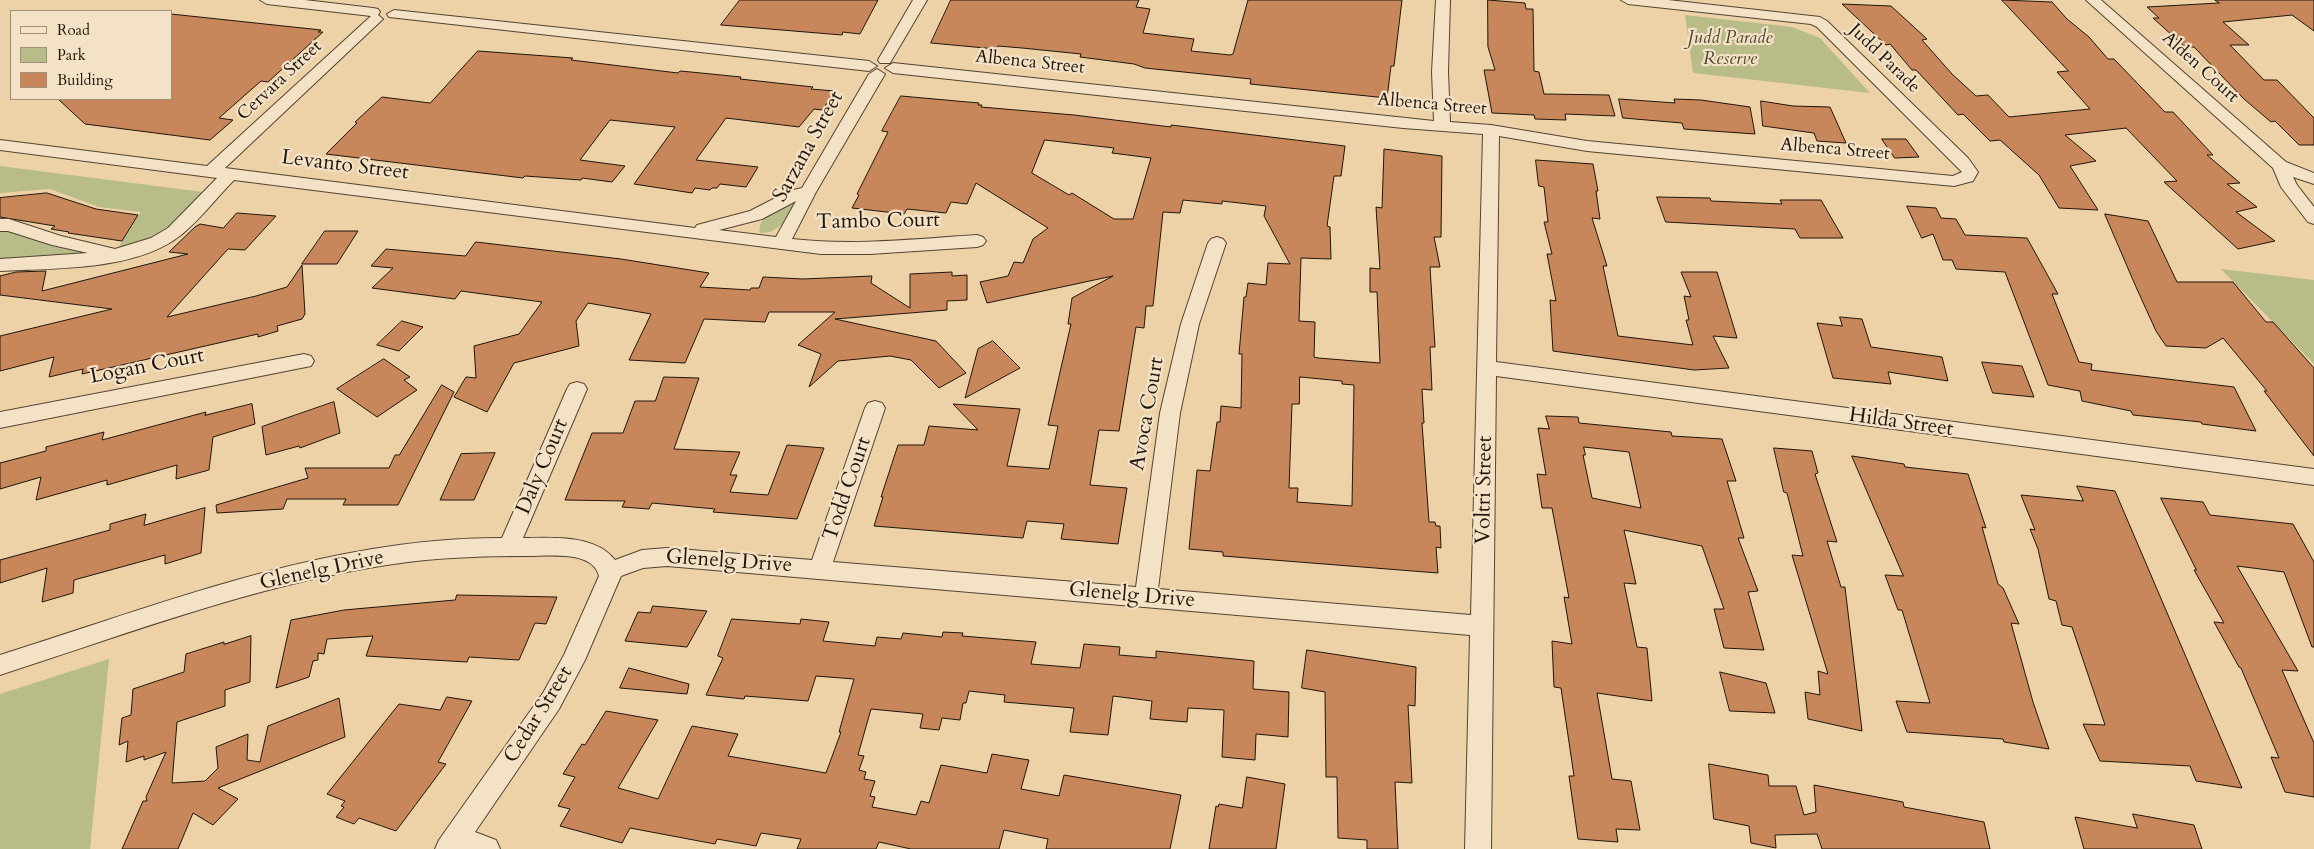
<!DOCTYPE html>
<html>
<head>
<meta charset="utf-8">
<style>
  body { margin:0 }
  #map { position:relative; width:2314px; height:849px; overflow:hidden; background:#edd2a7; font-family:Cardo,serif }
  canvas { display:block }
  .legend { position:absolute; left:10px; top:10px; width:162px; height:90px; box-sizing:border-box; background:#f3e2c6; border:1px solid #9f907b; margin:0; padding:6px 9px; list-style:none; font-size:15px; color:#20150b }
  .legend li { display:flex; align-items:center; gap:10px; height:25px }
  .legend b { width:25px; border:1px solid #9f907b }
</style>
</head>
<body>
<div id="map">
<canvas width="2314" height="849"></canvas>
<ul class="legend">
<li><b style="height:6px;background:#f3e2c6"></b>Road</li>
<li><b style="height:14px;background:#b7bc88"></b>Park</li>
<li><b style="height:14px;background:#c8875a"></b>Building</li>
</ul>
</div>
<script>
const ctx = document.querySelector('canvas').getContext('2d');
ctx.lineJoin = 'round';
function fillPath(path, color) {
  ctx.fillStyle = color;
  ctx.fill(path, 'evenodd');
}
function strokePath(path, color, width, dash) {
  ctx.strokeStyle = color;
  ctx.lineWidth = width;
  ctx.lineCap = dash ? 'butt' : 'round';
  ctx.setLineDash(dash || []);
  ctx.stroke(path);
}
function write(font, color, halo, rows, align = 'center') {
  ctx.font = font + ' Cardo,serif';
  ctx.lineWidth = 4.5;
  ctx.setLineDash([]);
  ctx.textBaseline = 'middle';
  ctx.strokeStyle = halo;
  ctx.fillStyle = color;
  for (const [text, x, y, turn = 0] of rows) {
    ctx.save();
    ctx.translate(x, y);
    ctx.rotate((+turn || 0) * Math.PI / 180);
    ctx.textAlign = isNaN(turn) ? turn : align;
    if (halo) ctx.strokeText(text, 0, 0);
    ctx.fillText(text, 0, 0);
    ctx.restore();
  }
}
const green = new Path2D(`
  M1685 15 1792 27 1820 38 1870 93 1693 73Z
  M0 166 203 192C177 218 158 246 118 248L141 212 99 207 50 189 0 193Z
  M793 202 796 203C788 218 779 234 760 233 756 216 781 208 793 202Z
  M0 229H6L95 253 0 261Z
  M2221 269 2314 280V364Z
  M109 659 90 849H0V694Z`);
const building = new Path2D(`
  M740 0H878L860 34 843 32 842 35 721 25Z
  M951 0H1139L1136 7 1150 9 1143 33 1194 39 1191 51 1230 55 1233 54 1248 0H1402L1394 66H1391L1387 98 1250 84 1251 79 1145 68 1134 64 1080 57 1081 54 1022 48 998 46 996 49 931 43Z
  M1488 0 1525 3 1526 9H1533L1534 71 1539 72 1544 94 1609 95 1615 116 1565 114 1566 120 1535 119 1534 115 1492 113 1484 70H1495L1488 47Z
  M2002 0 2052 2 2067 19 2089 37 2108 59H2114L2165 112H2173L2213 155H2207L2240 183 2227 184 2257 207 2236 212 2275 241 2238 249 2164 182 2177 181 2126 128 2065 135 2096 161 2070 166 2098 210 2059 208 2039 175 2000 140 1990 141 1963 114 1958 115 1916 70H1912L1890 44 1886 45 1842 4 1891 6 1927 39 1922 40 1952 74 1976 96 1988 95 2009 117 2090 109 2057 72 2068 71Z
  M2215 0H2314V31L2292 15 2223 22 2249 45H2230L2264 80H2277L2314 118V145H2299L2275 121 2271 122 2244 99 2194 47H2185L2153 18H2159L2147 7 2219 3Z
  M171 14 321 30 318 32H323L268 82 261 81 219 118 233 120 210 140 85 124 58 99H171Z
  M478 51 573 58 571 60 678 73 680 71 691 72 741 77 740 79 813 87 811 89 834 91 823 110 814 109 799 127 726 118 696 160 758 167 746 187 720 184 717 188H712L710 190 695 188 692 193 634 184 675 127 610 120 580 160 625 166 612 182 582 178 581 180 525 176 523 178 326 154 357 123 355 122 382 97 430 103Z
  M901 96 979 103 978 105H982L981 107 1074 115 1171 127V125L1196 128 1345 146 1341 176H1334L1327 226 1330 227 1331 259 1301 258 1299 321 1315 322 1314 357 1318 358 1380 363 1377 292H1370V268L1380 269 1376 207 1382 208 1384 149 1442 156 1441 237H1434L1440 267H1430L1435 347H1430L1432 390 1422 389 1424 423H1422L1429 522H1435L1436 526H1440L1441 548 1436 547 1438 573 1223 556V552L1189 549 1197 470 1210 471 1217 422H1220L1221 406 1241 408 1242 354H1239L1244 297H1246L1248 283 1266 285 1268 263 1290 264 1264 216 1266 206 1222 201V204L1183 200 1180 213 1163 212 1153 306H1146L1144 328 1136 327 1119 431 1099 430 1090 485 1127 488 1118 544 1061 539 1064 524 1027 521 1023 538 874 526 883 497H881L898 445H924L929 426 978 430 953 404 1020 409 1007 466 1049 469 1058 426 1048 425 1071 324H1068L1072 298 1113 276 987 303 980 282 1008 276 1014 262 1023 263 1033 239 1048 228 976 183 967 204 951 202 946 213 907 209 904 214 852 208 859 195 857 194 888 132 882 131ZM1045 140 1114 148 1112 153 1151 158 1133 219H1114L1072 193 1069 195 1032 173ZM1300 377 1342 381V384L1354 385 1352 506 1297 502 1298 488H1289L1292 404H1299Z
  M1619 99 1675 103 1674 99 1701 100 1750 107 1755 134 1684 129 1682 123 1623 118Z
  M1761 101 1793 106 1830 107 1846 143 1817 141 1814 133 1763 126Z
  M1882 139H1906L1919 157 1895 158Z
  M1536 160 1593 164 1598 191H1596L1600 219 1592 218 1607 266H1603L1618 336 1693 345 1686 320H1689L1684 296 1691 297 1681 272H1717L1737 338 1713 336 1729 368 1694 370 1553 351 1550 300 1556 301 1547 254H1552L1544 222H1548L1544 187 1539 186Z
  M47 193 96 209 138 215 122 241 68 233 69 232 51 229 55 226 0 217V198Z
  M1657 197 1710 198 1711 201 1782 204 1780 200H1821L1843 238H1800L1795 229 1666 222Z
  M1907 206 1936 208 1941 218 1956 219 1965 235 2027 238 2058 294H2052L2079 362 2092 364 2091 370 2234 387 2256 431 2202 424 2201 422 2133 415 2131 411 2082 401 2080 391 2048 385 2005 272 1956 269 1952 260H1943L1933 234 1922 238Z
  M237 213 276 216 245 250 228 249 167 317 256 296 287 287 302 265 305 314 302 319 277 326 278 331 258 337V334L82 374 83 369 49 377 54 357 0 371V336L112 309 0 295V276L16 272 46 271 42 291 188 254 169 252 195 227 200 224 223 228Z
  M2105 214 2148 221 2177 282H2233L2266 322H2273L2314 368V456L2264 391H2267L2223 338 2206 348 2166 346 2156 331 2136 287Z
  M325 231H358L337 264H302Z
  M476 242 621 259 709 273 700 287 750 290 751 288H759L763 277 803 279 872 276 871 283 910 308V274L952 272V276L967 275V300L947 301V310L835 319 936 341 966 373 939 388 911 360 890 356 838 361 809 387 821 354 798 345 835 312H769L765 322 704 319 685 363 629 360 651 314 588 303 576 321 579 346 514 363 487 412 454 397 466 377 476 378 474 346 519 334 542 302 461 291 455 299 372 288 393 268 371 266 386 249 465 256Z
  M1840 317 1862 319 1871 347 1942 357 1948 381 1888 372 1891 384 1833 378 1817 323 1842 326Z
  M402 321 423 327 399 351 377 345Z
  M993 341 1020 368 965 398 978 349Z
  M384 359 410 377 404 380 417 390 377 417 337 389Z
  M1982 362 2022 366 2034 397 1993 393Z
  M664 377 699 378 674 449 740 452 730 475H737L730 492 768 495 787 445 824 448 797 519 713 512 715 509 652 503 649 509 622 507 625 501 565 500 592 433H623L635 401H655Z
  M442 385 454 392 398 505H343L346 499H287L283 509 217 513 216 505 308 478 305 468H389L395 455H399Z
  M334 402 340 433 300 448 299 446 266 455 262 427Z
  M252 404 255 424 213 437 209 470 176 479 177 465 107 485V480L36 500 41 477 0 489V463L46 451V447L104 432 102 440 206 412 205 415Z
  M1546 416 1578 417 1579 423 1671 432 1672 436 1722 439 1736 481H1727L1744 538H1738L1758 591 1748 592 1764 650 1724 648 1714 609H1724L1702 546 1624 530 1636 584 1624 583 1637 647 1647 648 1652 701 1597 693 1612 779 1631 781 1640 830 1616 829 1618 842 1578 839 1569 776H1574L1561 688 1554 687 1552 641 1572 644 1564 597 1569 598 1552 508H1542L1537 474 1546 475 1538 428 1549 429ZM1584 447 1629 452 1641 508 1592 498 1583 455H1585Z
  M1774 448 1812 451 1818 473 1815 474 1837 542 1827 541 1841 587H1845L1862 731 1808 719 1805 692 1820 695 1818 671 1828 674 1792 555 1803 556 1787 493 1784 492Z
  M495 453 474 500H440L461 454Z
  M1852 456 1904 464 1905 467 1968 474 1986 528 1982 527 1998 584 2003 588 2019 624 2011 623 2033 702 2049 749 2004 742 2003 739 1907 732 1896 701 1930 703 1902 610H1898L1885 575 1903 576Z
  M2077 486 2115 491 2242 788 2196 781 2190 766 2100 761 2083 724 2105 725 2072 627 2062 625 2056 601 2049 599 2038 549 2030 529 2035 530 2021 495 2083 501Z
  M2161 498 2203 502 2210 515 2293 524 2314 562V647H2312L2284 572 2237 566 2298 671 2282 670 2314 743V797L2285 792 2271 757 2279 758 2241 668 2239 667 2214 622 2224 623 2194 570H2196Z
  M205 508 201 553 165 564V555L74 580 73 593 42 602 47 568 0 583V560L110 530V524L146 514 144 525Z
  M457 595 557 597 546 624 535 623 519 660 469 657 467 662 366 656 373 636 327 639 324 654 318 653V660L313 661 309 677 276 688 291 620 344 610 455 600Z
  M653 606 676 608 707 611 687 647 625 641 638 612 650 613Z
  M732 619 800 624 801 619 829 622 823 641 875 646 877 637 901 639 903 633 942 637 943 632 963 633 962 636 1036 642 1031 664 1080 668 1084 644 1120 647 1119 655 1156 658V651L1254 661 1253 689 1289 692 1288 737 1256 734 1255 760 1222 757 1224 710 1188 708 1187 722 1150 719 1152 701 1113 696 1108 735 1070 732 1074 708 1004 702 1005 695 969 691 966 703H963L960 720 942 718 939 730 920 728 923 714 871 709 858 755 864 756 859 770 866 772 864 779 875 781 870 796 875 797 872 807 916 815 921 801 929 803 941 765 987 773 992 754 1029 760 1021 789 1059 796 1064 775 1181 795 1170 849H1046L1048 839 1004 830 999 849H911L879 842 876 849H797L801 839 761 833 756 846 717 839 715 844 630 828 622 843 560 826 570 809 558 806 575 777 563 774 582 744 585 745 606 711 658 720 618 788 658 799 692 726 738 734 728 756 826 773 841 732H839L854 679 816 676 808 701 745 696 744 699 706 695 723 658 718 656Z
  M251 636 250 682 225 690V706L177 722 172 783 205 781 218 768 216 747 248 734 247 760 260 762 268 726 339 698 345 737 218 788 238 799 213 825 193 813 178 849H122L143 801H147L146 797 166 752 144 760V756L126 762 128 741 119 745 122 718 131 715 133 689 184 672 186 654 224 642V644Z
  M1307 650 1416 667 1415 706 1408 705 1412 783 1395 782 1398 849H1367V840L1338 838 1337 777H1326L1325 692 1302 688Z
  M629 668 689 684 687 694 620 688Z
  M1720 672 1766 683 1775 713 1730 711Z
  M447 697 472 701 438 762 446 764 396 831 359 818 354 824 336 817 344 807 341 806 345 801 327 794 399 704 440 710Z
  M1709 764 1768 775 1769 786H1796L1804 815 1816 812 1814 785 1903 802 1904 807 1984 822 1990 849H1822L1817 834 1775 835 1776 848 1751 843 1749 826 1714 819Z
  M1247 777 1285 784 1276 849H1209L1216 806 1218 807 1219 804 1242 808Z
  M2133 814 2194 825 2202 849H2084L2075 817 2137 828Z`);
const street = new Path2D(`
  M260 0H305L373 8 378 9 380 12 378 15 383 19 225 168 695 228 697 225 750 211 789 191 802 188 869 74 877 69 885 74 816 192 792 239C854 246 915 239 977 235L983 237 986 241 983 245 977 247 870 254H821L234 180C216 198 201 219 181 235 136 271 55 268 0 271V259L88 253 52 245 8 231H0V219H9L61 236 115 249 151 238 168 228 217 178 0 150V140L207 166 371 16 267 4ZM796 201 776 237 719 230 762 219Z
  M913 0H927L890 63H880L878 60Z
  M1436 0H1450L1448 72 1450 122 1491 125 1587 141 1953 176 1962 172 1817 27 1811 24 1628 4 1621 0H1668L1820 17 1827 21 1968 158 1978 172 1973 181 1954 186 1587 151 1499 136 1496 362 2314 469V485L1496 376 1491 849H1465L1470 635 667 566 643 568 621 576 585 660 559 709 475 832 496 840 500 849H435L439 840 543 693 564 655 599 576C593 550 549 556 528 556 488 556 448 557 408 562 268 580 133 632 0 675V655C162 604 330 537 502 538L567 389 570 384 577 382 584 384 587 389 523 538C552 538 595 534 615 560L642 550 667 548 812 560 865 408 868 403 875 401 882 403 885 408 833 562 1136 587 1160 413 1181 324 1208 243 1211 239 1217 237 1223 239 1226 243 1199 324 1180 413 1158 589 1471 615 1483 134 1403 128 893 73 885 68 893 63 1434 121 1432 72Z
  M2086 0H2101L2286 162 2314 173V184L2293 177 2297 185 2314 207V224L2308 222 2281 187 2273 168Z
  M394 10 869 61 877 66 869 71 389 17 387 14Z
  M304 354 311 356 314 361 311 366 0 428V412Z`);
const farParknames = [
  ["Judd Parade",1730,39],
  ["Reserve",1730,60]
];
const farStreetnames = [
  ["Judd Parade",1884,59,44],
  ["Albenca Street",1030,63,6],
  ["Alden Court",2200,68,42],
  ["Cervara Street",280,81,-43],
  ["Albenca Street",1432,105,5],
  ["Albenca Street",1835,150,5]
];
const streetNames = [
  ["Sarzana Street",809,147,-61],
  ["Levanto Street",345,166,7],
  ["Tambo Court",878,222,-1],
  ["Logan Court",147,367,-11],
  ["Avoca Court",1148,414,-80],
  ["Hilda Street",1901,423,8],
  ["Daly Court",543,467,-67],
  ["Todd Court",848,489,-71],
  ["Voltri Street",1485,490,-89],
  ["Glenelg Drive",729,562,4],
  ["Glenelg Drive",322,571,-12],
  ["Glenelg Drive",1132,596,5],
  ["Cedar Street",539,715,-58]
];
fillPath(green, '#b7bc88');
fillPath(building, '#c8875a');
strokePath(building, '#20150b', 1);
strokePath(street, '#534432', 2);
fillPath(street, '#f3e2c6');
write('italic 18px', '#4d4730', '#f3e2c6', farParknames);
write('18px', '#20150b', '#f3e2c6', farStreetnames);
write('21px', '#20150b', '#f3e2c6', streetNames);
</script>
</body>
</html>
